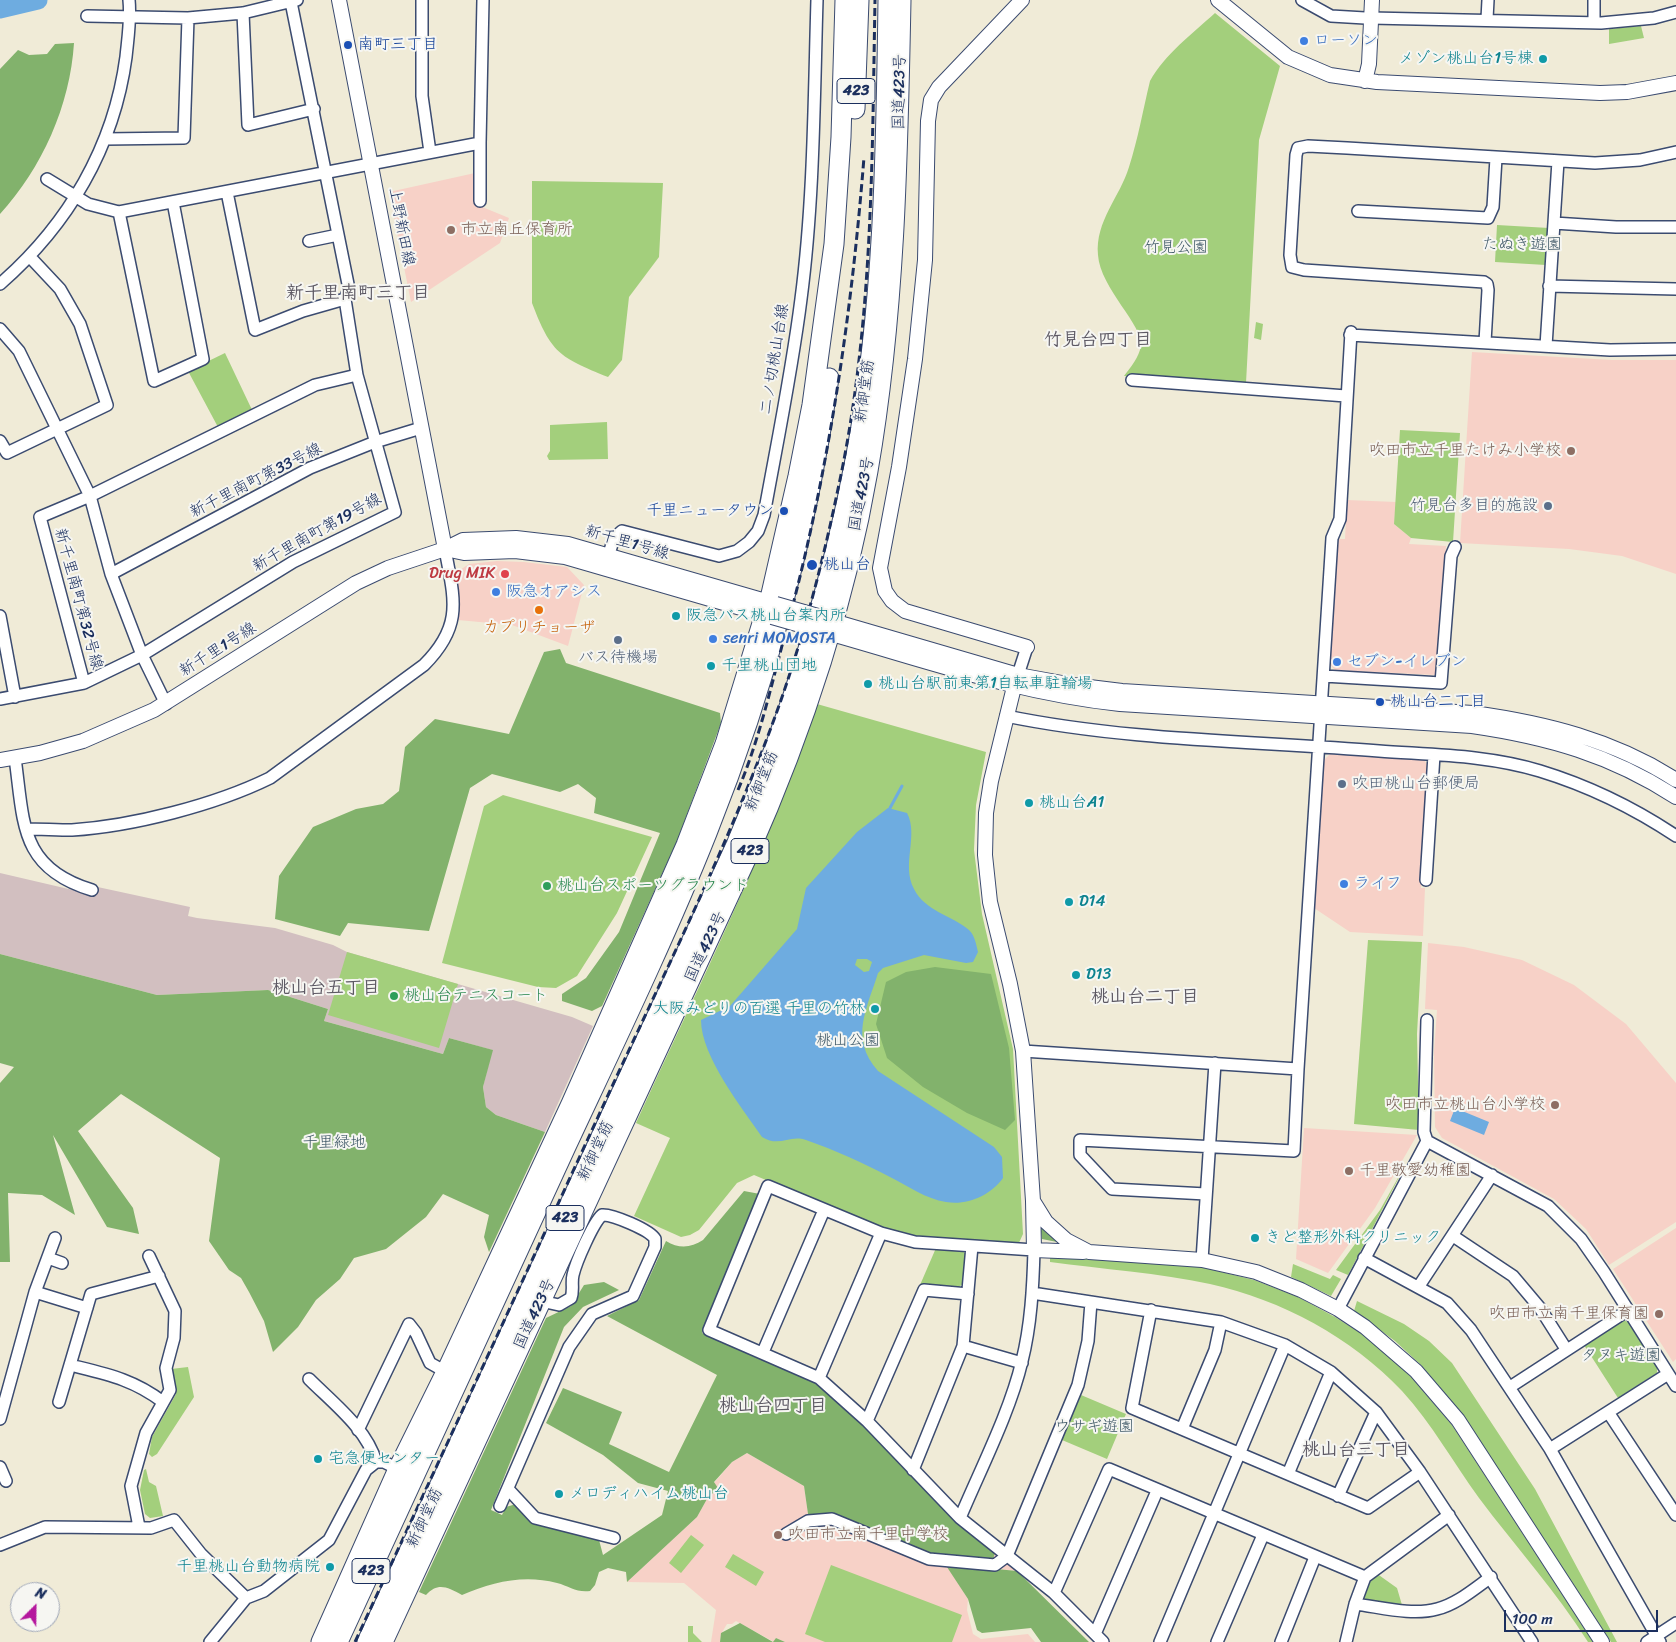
<!DOCTYPE html>
<html>
<head>
<meta charset="utf-8">
<style>
  body { margin:0 }
  #map { position:relative; width:1676px; height:1642px; overflow:hidden; background:#f0ebd7; font-family:Sriracha,sans-serif }
  canvas { display:block }
  .north { position:absolute; left:10px; top:1582px; width:50px; height:50px; box-sizing:border-box; background:#f6f6f2; border:1px solid #9ea6b7; border-radius:50%; rotate:23deg; font-size:14px; font-weight:700; line-height:20px; text-align:center; color:#1b2f5e }
  .north::after { content:''; display:block; margin:auto; width:18px; height:22px; background:#b5179e; clip-path:polygon(50% 0,100% 100%,50% 72%,0 100%) }
  .scale { position:absolute; left:1504px; top:1610px; width:154px; height:22px; box-sizing:border-box; border:2px solid #1b2f5e; border-top:0; padding-left:6px; font-size:15px; line-height:18px; white-space:nowrap; color:#1b2f5e; -webkit-text-stroke:4px #f6f6f2; paint-order:stroke }
</style>
</head>
<body>
<div id="map">
<canvas width="1676" height="1642"></canvas>
<div class="north">N</div>
<div class="scale">100 m</div>
</div>
<script>
const ctx = document.querySelector('canvas').getContext('2d');
ctx.lineJoin = 'round';
function fillPath(path, color) {
  ctx.fillStyle = color;
  ctx.fill(path, 'evenodd');
}
function strokePath(path, color, width, dash) {
  ctx.strokeStyle = color;
  ctx.lineWidth = width;
  ctx.lineCap = dash ? 'butt' : 'round';
  ctx.setLineDash(dash || []);
  ctx.stroke(path);
}
function write(font, color, halo, rows, align = 'center') {
  ctx.font = font + ' Sriracha,"Klee One",sans-serif';
  ctx.lineWidth = 4;
  ctx.setLineDash([]);
  ctx.textBaseline = 'middle';
  ctx.strokeStyle = halo;
  ctx.fillStyle = color;
  for (const [text, x, y, turn = 0] of rows) {
    ctx.save();
    ctx.translate(x, y);
    ctx.rotate((+turn || 0) * Math.PI / 180);
    ctx.textAlign = isNaN(turn) ? turn : align;
    if (halo) ctx.strokeText(text, 0, 0);
    ctx.fillText(text, 0, 0);
    ctx.restore();
  }
}
const built = new Path2D(`
  M475 173V204L509 218 500 243 411 302 389 192Z
  M1472 352 1612 360H1676V574L1622 556 1569 549 1460 543Z
  M1347 500 1396 502 1394 524 1411 538 1409 544 1446 546 1438 670 1435 675 1335 670 1329 663 1338 539H1345Z
  M497 561 524 562 567 567 584 585 568 646 512 625 458 620 459 599 454 574 469 564Z
  M1330 754 1424 760 1428 766 1421 888H1425L1423 936 1350 932 1314 908 1324 760Z
  M1428 943 1464 947 1522 960 1574 985 1626 1024 1676 1083V1222L1609 1265 1586 1229 1554 1199 1442 1138 1435 1127 1434 1052 1437 1010 1425 1009Z
  M1304 1128 1417 1135 1375 1208 1328 1273 1296 1259Z
  M1676 1228V1359L1673 1362 1613 1269Z
  M747 1453 804 1486 808 1514H825L929 1556 995 1553 1017 1571 946 1564 968 1599 967 1610 973 1634 981 1639 1028 1634 1035 1642H785L776 1638 774 1642 736 1621 732 1624H727L721 1634 720 1642H711L716 1610 684 1583 627 1582 697 1517 707 1499 718 1488 714 1483 732 1462Z`);
const industrial = new Path2D(`
  M0 873 90 894 93 886 190 907 188 916 197 918 275 928 333 945 347 952 572 1017 593 1026 545 1132 496 1115 486 1107 483 1087 492 1050 449 1038 443 1054 324 1021 328 1009 268 990 157 995 0 954Z`);
const green = new Path2D(`
  M1215 13 1280 66 1259 140 1246 383 1124 376C1131 367 1139 357 1141 346 1144 326 1100 288 1098 255 1095 221 1120 197 1129 167 1138 139 1143 110 1150 81 1165 54 1192 34 1215 13Z
  M1641 26 1644 38 1609 44V29Z
  M532 181 663 183 659 257 629 297 622 360 608 377C559 357 551 353 532 303Z
  M1497 225 1549 228 1546 265 1495 262Z
  M1256 322 1263 324 1261 340 1254 338Z
  M225 353 253 412 219 429 188 371Z
  M607 422 608 459 549 460 547 456 550 451V425Z
  M1400 430 1460 433 1453 542 1411 538 1394 524Z
  M817 704 986 752 976 805 974 850 982 914 1013 1049 1023 1234 1018 1245 912 1237 880 1228 754 1175 737 1183 699 1230 690 1235 681 1237 634 1216 670 1138 636 1123C699 985 768 848 817 704Z
  M503 795 652 837 617 913 577 976 556 988 538 987 442 963 484 806Z
  M1368 940 1422 942 1417 1034 1419 1130 1354 1124Z
  M347 952 458 984 439 1048 328 1015Z
  M1407 1162 1348 1275 1336 1270 1380 1210Z
  M936 1248 961 1250 966 1254 964 1283 959 1287 920 1285Z
  M1050 1256 1201 1267 1254 1280 1298 1297 1335 1317 1362 1334 1386 1353 1411 1377 1452 1425 1593 1642H1588C1556 1591 1515 1546 1479 1498 1453 1462 1432 1424 1402 1391 1351 1337 1282 1300 1210 1284 1160 1273 1101 1269 1050 1262Z
  M1293 1264 1330 1279 1333 1275 1341 1279 1331 1296 1291 1277Z
  M1357 1301 1404 1324 1429 1341 1452 1363 1535 1489 1617 1642H1611L1463 1415 1421 1365 1395 1341 1354 1311Z
  M1622 1320 1629 1322 1657 1366V1373L1618 1398 1584 1345Z
  M188 1367 194 1397 157 1454 152 1457 149 1454 152 1437 176 1394 171 1369Z
  M1081 1395 1126 1414 1107 1459 1062 1440Z
  M146 1469 149 1482 156 1486 163 1516 150 1518 145 1514 140 1490 144 1470Z
  M691 1535 704 1545 681 1573 669 1563Z
  M733 1554 764 1572 756 1586 725 1567Z
  M831 1565 962 1615 952 1642H825L805 1634Z
  M1376 1573 1397 1588 1402 1605 1364 1601 1362 1598 1366 1585Z
  M688 1626H693V1633L702 1642H688Z`);
const forest = new Path2D(`
  M74 43C70 106 42 168 0 214V69L18 50 29 55 47 54 55 44Z
  M560 649 566 663 720 713 721 723 677 841 602 1006 592 1011 562 1001V994L586 978 619 932 660 833 594 813 596 798 578 784 560 792 492 774 470 788 429 931 348 923 340 936 275 919 279 876 313 827 356 809 383 804 399 791 405 747 435 719 509 734 544 652Z
  M0 954 157 995 268 990 328 1009 324 1021 443 1054 449 1038 493 1050 483 1087 486 1107 496 1115 545 1132 489 1252 484 1237 489 1215 443 1194 426 1217 386 1249 354 1258 340 1279 316 1300 298 1327 273 1352 264 1321 249 1292 241 1278 229 1270 209 1241 220 1158 121 1094 78 1131 133 1208 139 1234 107 1227 53 1135 75 1215 42 1195 8 1193 10 1262H0V1083L14 1067 0 1063Z
  M935 967 991 974 1009 1048 1015 1120 1005 1130 967 1113 923 1087 887 1058 876 1024 886 982 906 972Z
  M744 1191 760 1194 702 1333 793 1371 822 1386 847 1408 951 1517 995 1553 992 1562 929 1556 825 1514 815 1517 808 1514 804 1486 747 1453 732 1462 714 1482 718 1488 707 1499 697 1517 627 1582 626 1572 608 1568 599 1572 595 1585 590 1591C577 1593 569 1586 557 1583 524 1574 492 1582 462 1595 447 1587 438 1582 426 1595L419 1592 546 1318 571 1306 584 1285 604 1282 619 1290 583 1307 564 1327 491 1510 502 1515 506 1507 516 1504 599 1540 603 1555 662 1515 668 1491 638 1483 603 1455 546 1423 563 1388 622 1412 609 1444 669 1472 717 1375 607 1316 639 1300 666 1241C679 1249 691 1248 703 1240Z
  M1040 1224 1057 1242 1042 1239Z
  M945 1564 1017 1571 1089 1642H1041L1031 1628 982 1633 977 1630 968 1599Z
  M740 1623 773 1642 776 1638 785 1642H720L721 1633Z`);
const water = new Path2D(`
  M888 808 907 813C919 836 901 864 914 889 925 911 951 915 969 930 975 936 976 944 978 952L973 962 966 963 924 955 883 968 878 973C867 1009 849 1038 878 1071L994 1147 1002 1157 1003 1178C991 1195 967 1206 946 1202 926 1199 908 1186 890 1177 863 1163 835 1150 806 1140 789 1134 780 1148 762 1137 742 1108 701 1056 701 1020L730 1006 797 929 806 888 857 832ZM857 959H867L872 962 869 971 864 972 855 965Z
  M1455 1108 1489 1122 1484 1135 1450 1121Z`);
const stream = new Path2D(`
  M890 808 902 786`);
const river = new Path2D(`
  M0 9 38 0`);
const minor = new Path2D(`
  M422 0V96L430 152
  M1302 0 1331 16 1365 18
  M243 13 248 125 314 109
  M87 16 188 18 243 13 297 0
  M1371 18 1601 23 1654 18 1676 12
  M1487 19 1488 0
  M1594 22V0
  M105 139 184 138 188 18
  M47 179 88 204 119 212 480 143 483 0
  M227 192 255 330 303 311 345 299
  M480 201V143
  M1358 211 1488 218 1493 207 1496 158
  M119 212 154 381 203 359 173 202
  M1554 223 1616 227H1676
  M309 241 338 235
  M0 284C68 225 114 147 126 57 128 37 131 19 129 0
  M1549 286 1676 289
  M0 329 19 351 90 496 111 574 142 655 166 704
  M1350 335 1610 350 1676 349
  M1485 342 1488 290 1487 284 1484 282 1304 270 1292 267 1290 255 1296 155 1298 148 1308 146 1347 148 1595 163 1640 160 1676 152
  M1546 346 1558 161
  M1132 380 1346 396
  M0 441 7 453 107 405 80 324 60 289 30 257
  M606 563 614 538 622 531 719 556 737 551 749 542 758 531 764 515C777 443 792 371 801 299 814 200 814 99 817 0
  M111 574 310 468 375 442 421 428
  M0 616 15 697
  M1324 676 1441 683 1451 556 1455 547
  M1016 681 1027 647
  M84 683 40 517 90 496 315 385 357 375
  M0 699 84 683 142 655 293 562 395 512 357 375 345 299 349 289 291 2
  M1006 716C1128 741 1255 741 1379 751 1433 755 1488 755 1540 771 1589 786 1634 808 1676 836
  M15 758C24 822 19 868 92 890
  M26 829C41 829 57 830 72 830 133 826 215 805 270 778L424 665C464 625 454 599 445 549
  M1426 880 1434 755
  M1023 1051 1298 1069 1332 538 1340 519 1351 332
  M1427 1141 1548 1206 1581 1239 1604 1272 1676 1386
  M1206 1194 1112 1189 1080 1155V1140L1294 1151 1298 1069
  M1453 1236 1513 1276 1540 1308 1566 1349
  M48 1258 62 1263
  M1364 1258 1447 1303 1471 1330 1550 1449 1660 1642
  M1202 1260 1215 1063
  M1419 1286 1492 1175
  M35 1292 87 1308
  M1032 1293 1221 1322 1285 1345 1331 1372 1376 1412 1420 1472 1532 1642
  M1338 1309 1427 1141 1424 1132 1427 1020
  M1151 1310 1132 1408 1368 1508 1420 1472
  M963 1346 1022 1363
  M763 1352 824 1210
  M70 1365C106 1374 133 1379 163 1402
  M819 1378 881 1233
  M309 1379C333 1403 367 1429 376 1462
  M1510 1387 1627 1311
  M59 1402 91 1294 159 1276
  M1608 1412 1676 1515
  M0 1419 35 1292 55 1238
  M867 1421 924 1290 968 1294
  M1182 1429 1215 1350 1221 1322
  M358 1430 409 1324 416 1333 430 1363 446 1372
  M1550 1449 1668 1374
  M0 1467 6 1481
  M913 1470 963 1346 972 1246
  M1288 1474 1331 1372
  M508 1489 535 1518 614 1538
  M1338 1496 1376 1412
  M500 1506 569 1347 592 1314 633 1296 655 1247V1239C650 1230 612 1214 602 1215 593 1223 576 1262 573 1275 571 1283 574 1290 571 1298L559 1305 541 1301
  M960 1518C981 1468 1010 1412 1022 1361 1031 1325 1033 1287 1034 1250L915 1242 881 1233 768 1186 709 1330 819 1378 867 1421 960 1518 1054 1593 1103 1642
  M139 1527 131 1486 146 1433 170 1390 166 1368 174 1338 175 1311 149 1256
  M786 1534 808 1521 832 1519 929 1559 995 1565 1007 1556 1078 1385 1088 1341 1091 1302
  M0 1545 45 1527 151 1528 174 1520 201 1554 246 1598
  M1365 1577 1449 1515
  M1054 1593 1109 1469 1365 1577 1355 1604 1346 1642
  M1355 1604C1380 1607 1412 1616 1437 1609 1457 1604 1474 1589 1491 1577
  M1095 1634 1157 1491
  M210 1642 246 1598 264 1591 329 1540 366 1470 376 1462H384L398 1469
  M1160 1642 1285 1345
  M1217 1642 1263 1535
  M1281 1642 1315 1557
  M1647 1642 1676 1623`);
const tertiary = new Path2D(`
  M339 0 445 549
  M1022 0 939 87 931 100 928 121 925 260 915 359 899 467 880 568 885 591 892 601 905 611 1027 647
  M1218 0 1288 57 1330 75 1377 82 1600 93 1627 92 1676 83
  M1365 81 1369 64 1372 0
  M445 549 464 553 515 551 565 557 772 617
  M826 619 1018 675 1073 685 1122 691 1473 713C1545 723 1614 740 1676 780
  M821 631C922 659 1015 693 1120 704L1472 726C1548 737 1611 755 1676 797
  M1014 687 991 781 986 813 985 855 990 902 1010 984 1023 1051 1033 1201 1046 1222 1066 1240 1089 1252 1202 1260 1256 1272 1301 1290 1338 1309 1365 1327 1416 1371 1458 1420 1602 1642
  M0 760 40 753 83 741 154 710 356 583 388 568 445 549 463 540 516 538 568 544 776 604
  M1033 1201 1034 1250 1083 1252`);
const trunk = new Path2D(`
  M855 109 859 0
  M321 1642 398 1469 446 1372 571 1104 686 845 725 744 771 594 798 476 812 405 834 244 841 137 845 0
  M338 1642C414 1479 489 1315 564 1151 613 1046 664 941 707 833 765 688 807 533 829 378
  M367 1642 736 845C790 718 831 590 856 455 884 305 886 152 888 0
  M383 1642 747 857C802 734 845 604 868 471 895 315 898 158 901 0`);
const rail = new Path2D(`
  M738 790C758 743 770 691 783 642 827 483 851 322 864 157
  M355 1642C440 1459 525 1276 609 1093 664 974 723 855 769 733 799 654 821 571 838 489 873 328 872 163 875 0`);
const tertiaryBridge = new Path2D(`
  M776 604 825 618
  M772 617 821 631`);
const markers = [
  [1304,41,5,"#3f7fe0"],
  [348,45,5,"#1a4fb4"],
  [1543,59,5,"#0f9aa8"],
  [451,230,5,"#8d6e63"],
  [1571,451,5,"#8d6e63"],
  [1548,506,5,"#5c6f8a"],
  [784,511,5,"#1a4fb4"],
  [812,565,6,"#1a4fb4"],
  [505,574,5,"#e0444e"],
  [496,592,5,"#3f7fe0"],
  [539,610,5,"#e8710a"],
  [676,616,5,"#0f9aa8"],
  [713,639,5,"#3f7fe0"],
  [618,640,5,"#5c6f8a"],
  [1337,662,5,"#3f7fe0"],
  [711,666,5,"#0f9aa8"],
  [868,684,5,"#0f9aa8"],
  [1380,702,5,"#1a4fb4"],
  [1342,784,5,"#5c6f8a"],
  [1029,803,5,"#0f9aa8"],
  [1344,884,5,"#3f7fe0"],
  [547,886,5,"#2e9e5b"],
  [1069,902,5,"#0f9aa8"],
  [1076,975,5,"#0f9aa8"],
  [394,996,5,"#2e9e5b"],
  [875,1009,5,"#0f9aa8"],
  [1555,1105,5,"#8d6e63"],
  [1349,1171,5,"#8d6e63"],
  [1255,1238,5,"#0f9aa8"],
  [1659,1314,5,"#8d6e63"],
  [318,1459,5,"#0f9aa8"],
  [559,1494,5,"#0f9aa8"],
  [778,1535,5,"#8d6e63"],
  [330,1567,5,"#0f9aa8"]
];
const shields = [
  [856,91,38],
  [750,851,38],
  [565,1218,38],
  [371,1571,38]
];
const shieldNames = [
  ["423",856,91],
  ["423",750,851],
  ["423",565,1218],
  ["423",371,1571]
];
const shopNames = [
  ["ローソン",1314,41],
  ["阪急オアシス",506,592],
  ["senri MOMOSTA",723,639],
  ["セブン-イレブン",1347,662],
  ["ライフ",1354,884]
];
const transitNames = [
  ["南町三丁目",358,45],
  ["千里ニュータウン",774,511,"right"],
  ["桃山台",823,565],
  ["桃山台二丁目",1390,702]
];
const cultureNames = [
  ["メゾン桃山台1号棟",1533,59,"right"],
  ["阪急バス桃山台案内所",686,616],
  ["千里桃山団地",721,666],
  ["桃山台駅前東第1自転車駐輪場",878,684],
  ["桃山台A1",1039,803],
  ["D14",1079,902],
  ["D13",1086,975],
  ["大阪みどりの百選 千里の竹林",865,1009,"right"],
  ["きど整形外科クリニック",1265,1238],
  ["宅急便センター",328,1459],
  ["メロディハイム桃山台",569,1494],
  ["千里桃山台動物病院",320,1567,"right"]
];
const streetNames = [
  ["国道423号",900,92,-89],
  ["上野新田線",401,227,79],
  ["二ノ切桃山台線",775,359,-81],
  ["新御堂筋",865,391,-82],
  ["新千里南町第33号線",256,481,-27],
  ["国道423号",862,494,-79],
  ["新千里南町第19号線",317,533,-29],
  ["新千里1号線",627,543,16],
  ["新千里南町第32号線",78,599,75],
  ["新千里1号線",218,650,-32],
  ["新御堂筋",762,781,-68],
  ["国道423号",706,947,-65],
  ["新御堂筋",596,1151,-65],
  ["国道423号",535,1314,-65],
  ["新御堂筋",425,1518,-65]
];
const educationNames = [
  ["市立南丘保育所",461,230],
  ["吹田市立千里たけみ小学校",1561,451,"right"],
  ["吹田市立桃山台小学校",1545,1105,"right"],
  ["千里敬愛幼稚園",1359,1171],
  ["吹田市立南千里保育園",1649,1314,"right"],
  ["吹田市立南千里中学校",788,1535]
];
const parkNames = [
  ["たぬき遊園",1522,245],
  ["竹見公園",1176,248],
  ["桃山公園",848,1041],
  ["千里緑地",334,1143],
  ["タヌキ遊園",1621,1356],
  ["ウサギ遊園",1094,1427]
];
const serviceNames = [
  ["竹見台多目的施設",1538,506],
  ["バス待機場",618,658,"center"],
  ["吹田桃山台郵便局",1352,784,"left"]
];
const healthNames = [
  ["Drug MIK",495,574]
];
const foodNames = [
  ["カプリチョーザ",539,628]
];
const leisureNames = [
  ["桃山台スポーツグラウンド",557,886],
  ["桃山台テニスコート",404,996]
];
const neighbourhoodNames = [
  ["新千里南町三丁目",358,293],
  ["竹見台四丁目",1098,340],
  ["桃山台五丁目",326,988],
  ["桃山台二丁目",1145,997],
  ["桃山台四丁目",773,1406],
  ["桃山台三丁目",1356,1450]
];
fillPath(built, '#f7d1c7');
fillPath(industrial, '#d2bfc0');
fillPath(green, '#a3cf7c');
fillPath(forest, '#82b26c');
fillPath(water, '#6eace0');
strokePath(stream, '#6eace0', 3);
strokePath(river, '#6eace0', 19);
strokePath(minor, '#3b4b70', 14);
strokePath(tertiary, '#3b4b70', 16);
strokePath(trunk, '#3b4b70', 21);
strokePath(minor, '#fff', 11);
strokePath(tertiary, '#fff', 14);
strokePath(trunk, '#fff', 19);
strokePath(rail, '#1b2f5e', 3, [8, 4]);
strokePath(tertiaryBridge, '#3b4b70', 16, []);
strokePath(tertiaryBridge, '#fff', 14);
for (const [x, y, r, color] of markers) {
  const dot = new Path2D();
  dot.arc(x, y, r, 0, 2 * Math.PI);
  ctx.fillStyle = color;
  ctx.fill(dot);
  strokePath(dot, '#f6f6f2', 2);
}
for (const [x, y, w] of shields) {
  const box = new Path2D();
  box.roundRect(x - w / 2, y - 12.5, w, 25, 4);
  ctx.fillStyle = '#f6f6f2';
  ctx.fill(box);
  strokePath(box, '#1b2f5e', 1);
}
write('bold 15px', '#1b2f5e', null, shieldNames);
write('16px', '#366cbe', '#f6f6f2', shopNames, 'left');
write('16px', '#164399', '#f6f6f2', transitNames, 'left');
write('16px', '#0d838f', '#f6f6f2', cultureNames, 'left');
write('16px', '#1b2f5e', '#f6f6f2', streetNames);
write('16px', '#785e54', '#f6f6f2', educationNames, 'left');
write('16px', '#3d5766', '#f6f6f2', parkNames);
write('16px', '#4e5e75', '#f6f6f2', serviceNames, 'right');
write('16px', '#be3a42', '#f6f6f2', healthNames, 'right');
write('16px', '#c56008', '#f6f6f2', foodNames);
write('16px', '#27864d', '#f6f6f2', leisureNames, 'left');
write('bold 18px', '#5d5964', '#f6f6f2', neighbourhoodNames);
</script>
</body>
</html>
